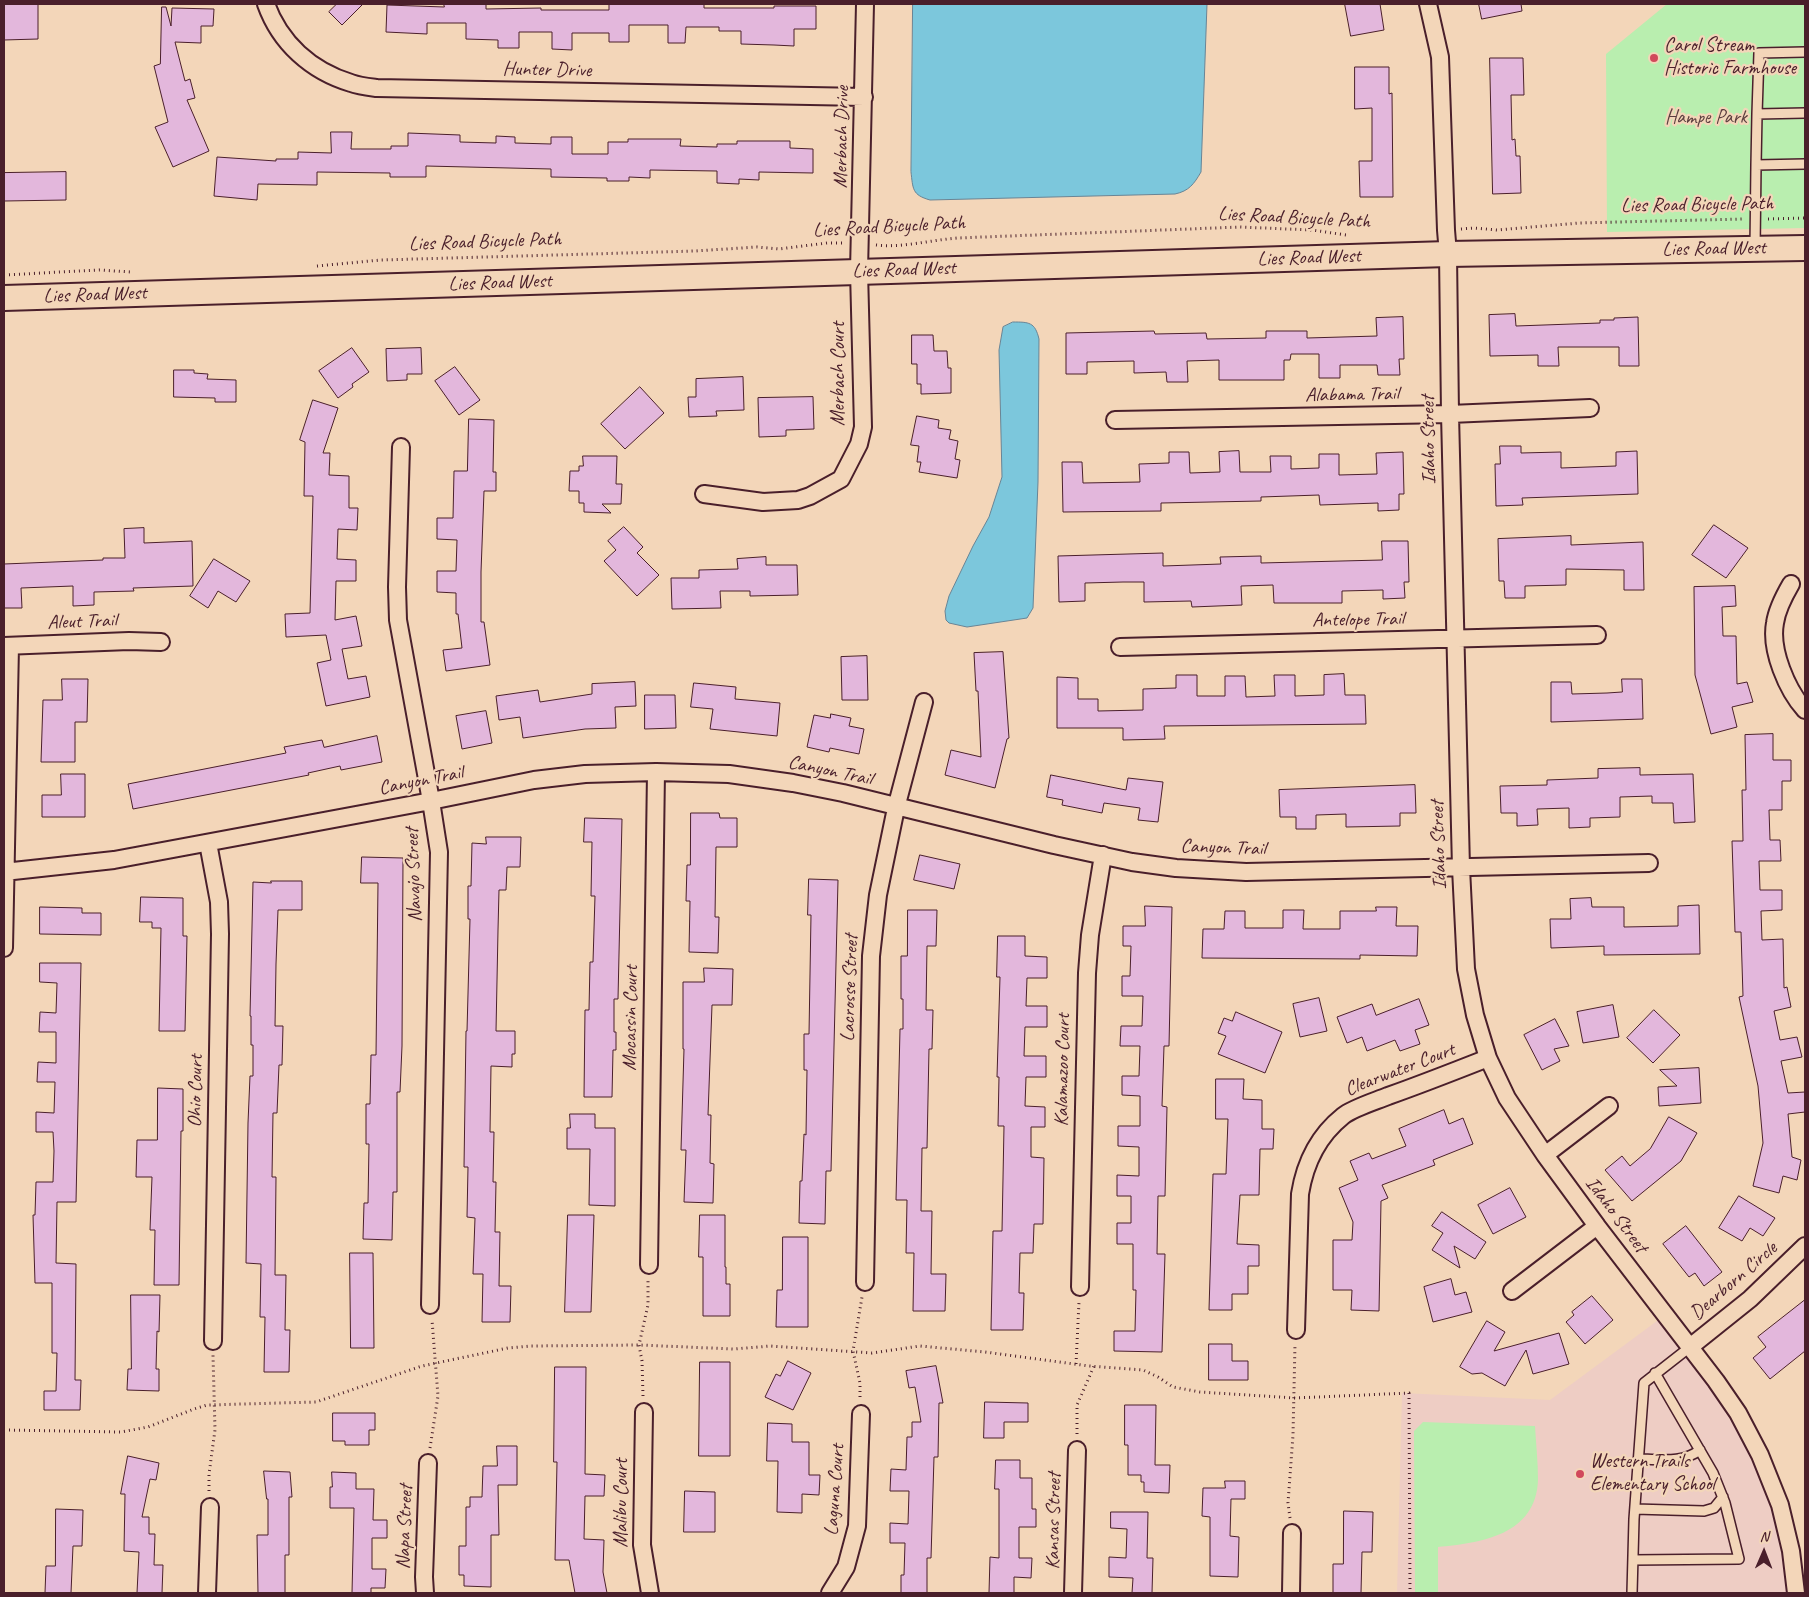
<!DOCTYPE html>
<html>
<head>
<meta charset="utf-8">
<style>
  body { margin:0 }
  #map { position:relative; width:1809px; height:1597px; overflow:hidden; background:#f3d6b9; font-family:Caveat,sans-serif }
  canvas { display:block }
  .frame { position:absolute; inset:0; border:5px solid #4a1f2b; pointer-events:none }
  .north { position:absolute; left:1739px; top:1527px; width:50px; height:50px; -webkit-text-stroke:4px #f3d6b9; paint-order:stroke; rotate:1deg; font-size:14px; font-weight:700; line-height:20px; text-align:center; color:#4a1f2b }
  .north::after { content:''; display:block; margin:auto; width:18px; height:22px; background:#4a1f2b; clip-path:polygon(50% 0,100% 100%,50% 72%,0 100%) }
</style>
</head>
<body>
<div id="map">
<canvas width="1809" height="1597"></canvas>
<div class="frame"></div>
<div class="north">N</div>
</div>
<script>
const ctx = document.querySelector('canvas').getContext('2d');
ctx.lineJoin = 'round';
function fillPath(path, color) {
  ctx.fillStyle = color;
  ctx.fill(path, 'evenodd');
}
function strokePath(path, color, width, dash) {
  ctx.strokeStyle = color;
  ctx.lineWidth = width;
  ctx.lineCap = dash ? 'butt' : 'round';
  ctx.setLineDash(dash || []);
  ctx.stroke(path);
}
function write(font, color, halo, rows, align = 'center') {
  ctx.font = font + ' Caveat,sans-serif';
  ctx.lineWidth = 4.5;
  ctx.setLineDash([]);
  ctx.textBaseline = 'middle';
  ctx.strokeStyle = halo;
  ctx.fillStyle = color;
  for (const [text, x, y, turn = 0] of rows) {
    ctx.save();
    ctx.translate(x, y);
    ctx.rotate((+turn || 0) * Math.PI / 180);
    ctx.textAlign = isNaN(turn) ? turn : align;
    if (halo) ctx.strokeText(text, 0, 0);
    ctx.fillText(text, 0, 0);
    ctx.restore();
  }
}
const built = new Path2D(`
  M1661 1318 1715 1389 1748 1444 1773 1503 1787 1555 1790 1593H1397L1402 1393 1550 1400Z`);
const green = new Path2D(`
  M1667 4H1805V228L1607 232 1606 54Z
  M1423 1422 1535 1426C1536 1444 1538 1462 1538 1480 1536 1535 1481 1543 1438 1547V1593H1415L1414 1431Z`);
const water = new Path2D(`
  M913 4H1207L1201 172C1194 184 1189 191 1175 194L930 200C912 195 913 189 911 172Z
  M1013 322C1029 322 1035 322 1039 339L1038 482 1033 608 1027 618 967 627 949 623 946 620 945 611 949 596 973 546 989 517 1002 477 999 350 1003 327Z`);
const building = new Path2D(`
  M4 4H38V39L4 40Z
  M337 4H363L342 25 329 12Z
  M444 4H486V9L541 8V10H609V4H704V8H774V6H816V29H794V46L774 45 741 44V31H719V27H686L685 43H668V25H629V42H609V33H572V50L552 49V32H519V48H498V40L466 39V23H427V34L386 32 387 5 444 7Z
  M1345 4H1380L1384 30 1351 36Z
  M1479 4H1521L1522 11 1482 19Z
  M162 7H166L171 26 172 8 214 9 213 26H201V43L175 42 185 81 190 79 195 98 187 100 209 151 173 167 155 127 168 122 154 66 160 64Z
  M1490 58H1523L1524 95H1511L1512 140 1515 139 1516 156H1520L1521 193 1493 194Z
  M1355 67H1389V94L1392 93 1393 197H1360L1359 161H1372V108L1355 109Z
  M331 132H352L351 149H391V146H408V133L460 135V142L496 143V136L515 137V143L551 144V137H572V154H608V142H628V139H681L680 146 717 147V144H737V141H790V148L813 149V173L759 172V180L739 179V184L717 183V171L650 170V178L629 177V181H607V178L551 177V169L426 166V177H390V173L317 172V185L258 184 257 200 214 196 217 157 276 161V159H298V152L331 153Z
  M66 172V200L4 201V173Z
  M1515 314 1516 326 1600 323V320H1614V318L1638 317 1639 366H1619V347H1558L1559 366H1538V355L1490 356 1489 315Z
  M1403 317 1404 359H1399L1400 375H1378L1377 365H1340V378H1319V354H1291L1290 360H1284V380H1219V360L1187 361 1188 382H1167L1166 372 1134 373V361L1087 362V374H1066V333L1154 331 1155 334 1206 333 1207 339 1266 338V331H1307V338L1377 336 1376 318Z
  M912 335H933L934 351H947L948 368H951V393L921 394V384H917V364H912Z
  M352 348 369 372 352 384 353 387 338 398 319 371Z
  M421 348 422 374H407V380L387 381 386 349Z
  M455 367 480 400 459 415 435 381Z
  M174 370H194V373L208 374 207 379 236 380V402H215V398L174 397Z
  M743 377 744 410 716 411 717 416 689 417 688 397H696V379Z
  M640 387 664 413 625 449 601 424Z
  M813 397 814 429 786 430V436L759 437 758 398Z
  M313 400 338 408 323 453H330L329 475 349 476V508H358L357 530 338 529 337 559 356 560V581H336L335 620 356 616 362 646 342 649 348 679 366 676 370 697 326 706 317 663 331 660 326 635 286 637 285 614 310 613 313 496H304L305 442 300 440Z
  M917 416 939 420 938 428 951 430 949 439 958 441 955 459 960 460 957 478 919 472 921 462H917L919 446 911 445Z
  M469 419 494 420 493 472H496V491H484L481 572V622H484L490 665 446 671 443 650 462 648 458 614H456V593L437 592V571H456L457 540 437 539V518H453L454 471H467Z
  M1500 446H1521V453L1561 452V468L1616 466V452L1637 451 1638 494 1522 498 1523 505 1496 506 1495 464H1500Z
  M1239 451 1240 472H1271L1270 456H1291V469L1319 468V454H1339V475L1377 474 1376 453 1403 452 1404 494H1399V510L1378 511V503L1320 505 1319 495 1261 497V501L1161 503V511L1063 512 1062 462H1082L1083 483 1140 482 1139 464 1169 463V452H1189L1190 473 1220 472 1219 452Z
  M583 456H617L616 484H622L621 504H602L611 513 584 512V503H579V491H569L570 471H579V466H583Z
  M1714 525 1748 548 1726 578 1692 555Z
  M624 527 643 547 637 553 659 575 637 596 604 561 616 550 608 541Z
  M144 528V543L192 541 193 586 133 588 134 591 94 592V605L73 606V586L21 588 22 608H4V564L103 560V558H125L124 529Z
  M1571 536V545L1643 542 1644 590H1624V570L1566 569V585L1525 586V598H1505L1504 581H1499L1498 539Z
  M1382 541H1408L1409 582H1404L1405 598 1383 599V590L1342 591V603H1274L1273 585 1241 586 1242 605 1192 607 1191 601 1144 602V582H1123L1085 583V601L1059 602 1058 556 1163 553V566L1221 564 1220 557 1261 556V563L1382 560Z
  M766 557V565H797L798 595 750 596V591H720L721 608 672 609 671 578H699V570L738 569 737 559Z
  M214 559 250 581 236 602 218 591 208 608 190 596Z
  M1735 586 1736 606 1722 607 1723 636H1736L1737 684 1747 682 1753 702 1732 707 1737 727 1711 734 1695 675 1694 587Z
  M1003 652 1009 738 1007 739 995 788 945 775 951 750 981 757 978 691H976L974 653Z
  M867 656 868 700H842L841 657Z
  M1344 674 1345 695H1365L1366 724 1164 726 1165 739 1123 740V728H1057V677L1078 678V699H1098V711L1143 710V689L1176 688V675H1197V696H1225V676H1245L1246 697 1275 696 1274 675H1295V696L1324 695V675Z
  M62 679H88L87 722H75V762H41L43 700H62Z
  M1622 679H1642L1643 719 1551 722V682H1571L1572 694 1607 693 1622 692Z
  M635 682 636 706 615 707 616 728 585 729 523 738 520 717 499 720 496 696 538 690 540 702 592 694V684Z
  M694 683 736 687 735 699 780 703 777 736 710 729 713 709 691 707Z
  M645 695H675L676 728 645 729Z
  M486 711 492 743 462 749 456 716Z
  M831 714 851 718 849 726 864 729 859 754 830 748 829 752 807 747 814 715 830 718Z
  M1773 734V760H1791V781H1782V810H1769L1770 840H1780L1781 861H1759L1760 890H1782V910L1761 911 1762 940 1783 939 1784 988 1787 987 1791 1007 1774 1011 1780 1040 1797 1037 1802 1057 1781 1061 1788 1093 1805 1092V1112L1788 1114 1792 1157 1801 1160 1797 1180 1783 1176 1779 1193 1753 1186 1763 1143 1758 1086 1739 997 1743 996 1741 932H1735L1732 841H1743L1742 790H1746L1745 735Z
  M377 736 382 762 341 770 340 766 308 773 309 775 133 809 128 784 286 753 284 747 322 740 324 747Z
  M1640 768V775L1693 774 1695 822 1674 823 1673 803H1652V796L1620 797V817L1590 818V827L1569 828V808L1537 809 1538 825 1517 826V813H1501L1500 786 1547 785V780L1598 778V769Z
  M61 774H85V817H42V795H61Z
  M1051 775 1126 790 1128 778 1163 782 1158 822 1138 820 1140 808 1104 803 1102 813 1062 805 1063 800 1047 797Z
  M1415 785 1416 813H1400V826L1346 827V814L1316 815V829H1296V817H1280L1279 790Z
  M691 813H719L720 818H737V847H716L715 917H719L718 953 689 952 690 901H686L687 865H690Z
  M585 818 622 819 618 999H614V1032H616V1050H613L612 1097H584L585 1010H589L590 962H593L595 896H591L592 842H584Z
  M486 837H521L520 867H507L506 890H499L498 930 496 1031H515V1054H512V1067L491 1066 490 1132H494L493 1182H496L495 1232H500L499 1286H511L510 1322H482L483 1274H473L475 1218 467 1217 468 1167H464L466 1031H467L470 919H468V886H471L472 843 486 844Z
  M920 855 960 864 954 889 914 880Z
  M362 857 403 858 402 1046 400 1092H397V1192H393L392 1240 363 1239 364 1203H368L369 1144H366V1104H370L371 1055H376L378 883H361Z
  M809 879 838 880 831 1171H826L825 1224 799 1223 800 1181H802L804 1134 806 1135 807 1070H804V1034H809L811 915H808Z
  M271 881H302V910H278L276 964 275 1026H283L282 1065H279L277 1113H273L272 1177H276L275 1275H286L285 1330H290L289 1372H264L265 1317H260L261 1264 246 1263 248 1123 250 1076H253V1045H251V1016H250L253 882 271 883Z
  M141 897 183 898V936H187L185 1031H159L161 928H152V922H140Z
  M1591 898 1592 907H1624V927L1678 926V906L1699 905 1700 954 1604 955V946L1551 948 1550 919H1571L1570 899Z
  M1145 906 1172 907 1169 1046H1164L1162 1106 1167 1107 1165 1196H1158L1157 1254H1165L1162 1352 1114 1351V1331H1135L1136 1290H1133V1244H1117V1223H1131V1196H1117V1175L1139 1176V1147L1118 1146V1126H1140V1096L1122 1095V1076H1139L1140 1046H1120L1121 1026H1142L1143 996H1122V976H1130L1131 946H1123V926H1145Z
  M40 907 82 908V913H101V935L40 934Z
  M1376 907H1397L1396 926H1418L1417 956 1360 955V959L1202 958 1203 929H1224L1225 911H1245V928H1283V910H1304L1303 929H1340V911H1376Z
  M908 910H937L936 946H927L926 1010H933L932 1049H929L927 1148H922L921 1211H932L931 1274H946L945 1311H913L914 1253H906L907 1200H896L900 1029H903V999H901V956H907Z
  M998 936H1025V956L1047 957V978H1027L1026 1006H1047V1027H1025L1024 1056H1046V1077H1026L1025 1106 1045 1107V1127H1031V1157L1044 1158 1043 1224H1034L1033 1253H1020L1019 1293H1024L1023 1330H991L993 1231H1002L1004 1126H998L999 1077H997L1000 977H997Z
  M40 963H81L76 1202H57L56 1263 76 1264 75 1380H81L80 1410H44V1391H56L57 1353H52V1283H35L33 1215H35L36 1182H53L54 1151 53 1132H36V1112L54 1113 55 1082H37L38 1062 56 1063V1032H39L40 1012 56 1013 57 983 40 982Z
  M704 968 733 969 732 1005H712L708 1115H711L710 1163 714 1164 713 1203 684 1202 686 1150H681L684 1049H683V982H704Z
  M1319 998 1327 1031 1300 1037 1293 1004Z
  M1419 999 1429 1025 1415 1030 1420 1044 1400 1051 1395 1040 1367 1051 1362 1037 1347 1043 1337 1017 1372 1004 1376 1015Z
  M1613 1005 1619 1037 1583 1043 1577 1012Z
  M1654 1010 1680 1035 1653 1063 1627 1038Z
  M1236 1012 1282 1032 1265 1073 1218 1054 1226 1036 1218 1033 1224 1018 1232 1021Z
  M1555 1019 1569 1046 1554 1049 1560 1061 1542 1070 1524 1035Z
  M1699 1068 1701 1103 1659 1106 1658 1087 1677 1086 1660 1070Z
  M1216 1079H1244L1243 1099 1262 1100V1129H1274L1273 1149H1260L1259 1195H1240L1237 1244 1259 1245V1266H1248V1294H1232V1310H1209L1213 1174H1226L1228 1119H1216Z
  M158 1088 183 1089V1131H181L179 1285H154L155 1230H150L152 1177H136L137 1140H157Z
  M1444 1110 1449 1124 1463 1118 1473 1144 1433 1160 1435 1165 1382 1185 1388 1198 1381 1201 1379 1311 1351 1310 1352 1290H1333V1240H1352L1353 1222 1339 1188 1358 1180 1350 1161 1369 1153 1372 1159 1406 1146 1399 1129Z
  M570 1114H595V1128H615V1206L589 1205 590 1149H567V1128H570Z
  M1669 1117 1697 1133 1681 1161 1632 1201 1605 1170 1622 1156 1630 1166 1650 1149Z
  M1510 1188 1526 1217 1493 1234 1478 1205Z
  M1739 1196 1775 1218 1763 1236 1750 1228 1742 1241 1719 1228Z
  M1442 1212 1486 1242 1475 1259 1454 1246 1460 1268 1432 1250 1443 1233 1432 1226Z
  M568 1215H594L591 1312H565Z
  M700 1215H725V1267H726V1284H730V1316H703V1257H699Z
  M1686 1226 1722 1272 1704 1286 1695 1273 1689 1277 1663 1244Z
  M783 1237H808V1327H776L777 1290H782Z
  M350 1253H373L374 1348H351Z
  M1451 1279 1455 1295 1466 1292 1472 1312 1433 1322 1424 1287Z
  M131 1295H160L159 1332 157 1331 156 1369H159V1391L127 1390 128 1369H131Z
  M1592 1296 1613 1320 1585 1344 1566 1322 1574 1315 1572 1312Z
  M1805 1300V1351L1770 1379 1753 1358 1766 1347 1758 1337Z
  M1487 1321 1505 1332 1494 1351 1559 1333 1569 1364 1533 1374 1526 1350 1505 1386 1482 1373 1472 1374 1460 1367Z
  M1209 1344H1232V1361H1248V1380H1209Z
  M788 1361 811 1373 793 1410 765 1397 776 1374 780 1376Z
  M700 1362H730V1456H699Z
  M936 1366 943 1403H939L938 1457H934L931 1558H927V1593H901V1575H904L905 1543H890V1523L908 1524 909 1491H890L891 1469 906 1470 907 1437H912V1422H921L915 1387 909 1388 906 1371Z
  M555 1367H586L585 1474 605 1475 604 1496H585L584 1539 604 1540 603 1572 607 1593H575L569 1560H555L557 1462H554Z
  M985 1402 1028 1403V1422H1004V1438H984Z
  M1125 1405H1156L1155 1465H1170L1169 1493 1144 1492V1482H1141V1475H1128V1445H1125Z
  M333 1413H375V1430H369V1445H345V1441H333Z
  M768 1423 792 1424V1442H809V1475H820L819 1495 802 1494V1513L777 1512 778 1461H767Z
  M497 1446H517V1485H498L499 1535H491V1587L464 1586V1575H459V1546H466V1507H470V1497H482L483 1466H497Z
  M128 1456 159 1463 156 1480 150 1479 142 1517H149V1534H155L154 1565H163L162 1593H137L139 1552 124 1551 125 1494H121Z
  M996 1460H1020V1478H1032V1509H1036V1527H1019V1558H1032L1031 1578 1014 1577V1593H989L990 1557 999 1558V1489H995Z
  M264 1471 290 1472 292 1497H289V1555H285V1593H258L257 1535H268V1499H267Z
  M332 1472 356 1473V1489H374L373 1520H387V1538H372V1569H386L385 1588H371V1593H352L354 1508H330V1487H332Z
  M1225 1481H1245V1499H1231L1230 1536 1239 1537 1238 1577 1210 1576V1517L1202 1516 1203 1488H1225Z
  M685 1491 715 1492V1532H684Z
  M56 1509 83 1510 82 1546H73L71 1593H45L46 1566H55Z
  M1344 1511 1373 1512 1372 1552H1362L1361 1593H1333V1564H1343Z
  M1111 1512H1148L1147 1558H1153L1152 1593H1132L1133 1578 1109 1577V1557L1126 1558 1127 1529 1111 1528Z`);
const path = new Path2D(`
  M1768 219 1805 218
  M1461 229 1474 228 1497 230 1579 223 1742 219
  M876 245C903 248 930 240 958 238L1240 227 1312 230 1346 235
  M317 266 381 260 695 251 757 247 779 249 827 243H845
  M4 275 99 270 131 272
  M1076 1364 1079 1302
  M643 1396 642 1361 639 1345 648 1305V1281
  M860 1397V1383L853 1351 862 1297
  M4 1430 121 1432 148 1427 194 1409 207 1405 316 1402 422 1366 508 1348 531 1346 639 1345 734 1349 770 1346 872 1353 920 1346 985 1352 1089 1366 1143 1370 1158 1377 1173 1387 1200 1392 1295 1398 1409 1393 1410 1593
  M1077 1434V1405L1094 1366
  M430 1448 438 1396 432 1320
  M209 1491V1474L215 1430 213 1355
  M1290 1518 1288 1503 1293 1435 1295 1344`);
const lane = new Path2D(`
  M1805 52 1759 53 1757 114 1805 113
  M1756 165 1757 114
  M1755 248 1756 165 1805 164
  M1638 1459C1660 1459 1681 1464 1700 1450
  M1635 1509 1704 1511 1714 1508 1723 1497
  M1633 1560 1739 1559 1725 1503 1713 1473 1655 1373
  M1632 1593 1634 1519 1644 1383 1690 1347`);
const street = new Path2D(`
  M266 4C280 43 311 71 351 83 359 86 369 87 377 88L864 97
  M1428 4 1440 57 1446 230 1448 254 1450 414 1461 868 1466 969 1475 1015 1488 1058 1507 1098 1545 1155 1597 1226 1716 1381 1738 1413 1760 1455 1780 1505 1791 1551 1796 1593
  M1115 420 1450 414 1590 408
  M401 447 397 587 398 620 431 801 439 852 430 1305
  M704 494 763 502 798 500 810 496 841 479 859 444 863 427 859 271 865 4
  M1791 584C1784 596 1777 609 1775 623 1770 650 1787 690 1805 710
  M4 646 129 641 161 642
  M1120 647 1597 635
  M208 843 219 902 220 934 213 1341
  M4 872 114 860 431 801 534 780 585 774 656 772 729 774 793 783 843 793 1054 845 1132 862 1176 868 1246 872 1649 863
  M4 948 10 646
  M1545 1155 1609 1106
  M649 1265 656 772
  M865 1282 871 956 878 895 896 808 924 702
  M1080 1287 1087 973 1090 935 1103 855
  M1512 1291 1597 1226
  M1296 1330 1300 1194C1305 1163 1318 1136 1343 1116 1353 1108 1376 1101 1388 1096 1422 1084 1455 1071 1488 1058
  M1690 1347 1750 1299 1805 1246
  M644 1412 642 1545 650 1593
  M207 1593 210 1507
  M425 1593 424 1577 428 1463
  M830 1593 846 1567 857 1526 861 1414
  M1073 1593 1077 1450
  M1291 1593 1292 1533`);
const secondary = new Path2D(`
  M4 298 1448 254 1805 248`);
const markers = [
  [1654,58,5,"#d1495b"],
  [1580,1474,5,"#d1495b"]
];
const poiNames = [
  ["Carol Stream",1664,46],
  ["Historic Farmhouse",1664,69],
  ["Western Trails",1590,1462],
  ["Elementary School",1590,1485]
];
const streetNames = [
  ["Hunter Drive",547,70,1],
  ["Merbach Drive",842,137,-89],
  ["Lies Road Bicycle Path",1697,205,-1],
  ["Lies Road Bicycle Path",1294,218,3],
  ["Lies Road Bicycle Path",889,227,-3],
  ["Lies Road Bicycle Path",485,242,-2],
  ["Lies Road West",1714,249,-1],
  ["Lies Road West",1309,258,-2],
  ["Lies Road West",904,270,-2],
  ["Lies Road West",500,283,-2],
  ["Lies Road West",95,295,-2],
  ["Merbach Court",839,374,-90],
  ["Alabama Trail",1352,395,-1],
  ["Idaho Street",1429,440,-91],
  ["Antelope Trail",1358,620,-1],
  ["Aleut Trail",82,622,-2],
  ["Canyon Trail",830,771,12],
  ["Canyon Trail",421,781,-11],
  ["Idaho Street",1439,845,-92],
  ["Canyon Trail",1223,848,2],
  ["Navajo Street",414,875,-92],
  ["Lacrosse Street",850,988,-88],
  ["Mocassin Court",631,1018,-89],
  ["Kalamazoo Court",1063,1070,-89],
  ["Clearwater Court",1400,1070,-21],
  ["Ohio Court",196,1091,-89],
  ["Idaho Street",1616,1215,53],
  ["Dearborn Circle",1734,1281,-41],
  ["Laguna Court",835,1490,-86],
  ["Malibu Court",622,1503,-90],
  ["Kansas Street",1054,1521,-89],
  ["Napa Street",405,1527,-88]
];
const parkNames = [
  ["Hampe Park",1706,118]
];
fillPath(built, '#eecdc4');
fillPath(green, '#b9eeaf');
fillPath(water, '#7cc7dc');
strokePath(water, '#688495', 1);
fillPath(building, '#e3b7dc');
strokePath(building, '#4a1f2b', 1);
strokePath(lane, '#4a1f2b', 12);
strokePath(street, '#4a1f2b', 20);
strokePath(secondary, '#4a1f2b', 28);
strokePath(path, '#4a1f2b', 3, [1, 4]);
strokePath(lane, '#f3d6b9', 9);
strokePath(street, '#f3d6b9', 16);
strokePath(secondary, '#f3d6b9', 24);
for (const [x, y, r, color] of markers) {
  const dot = new Path2D();
  dot.arc(x, y, r, 0, 2 * Math.PI);
  ctx.fillStyle = color;
  ctx.fill(dot);
  strokePath(dot, '#f3d6b9', 2);
}
write('20px', '#4a1f2b', '#f3d6b9', poiNames, 'left');
write('20px', '#4a1f2b', '#f3d6b9', streetNames);
write('20px', '#5b3e3f', '#f3d6b9', parkNames);
</script>
</body>
</html>
